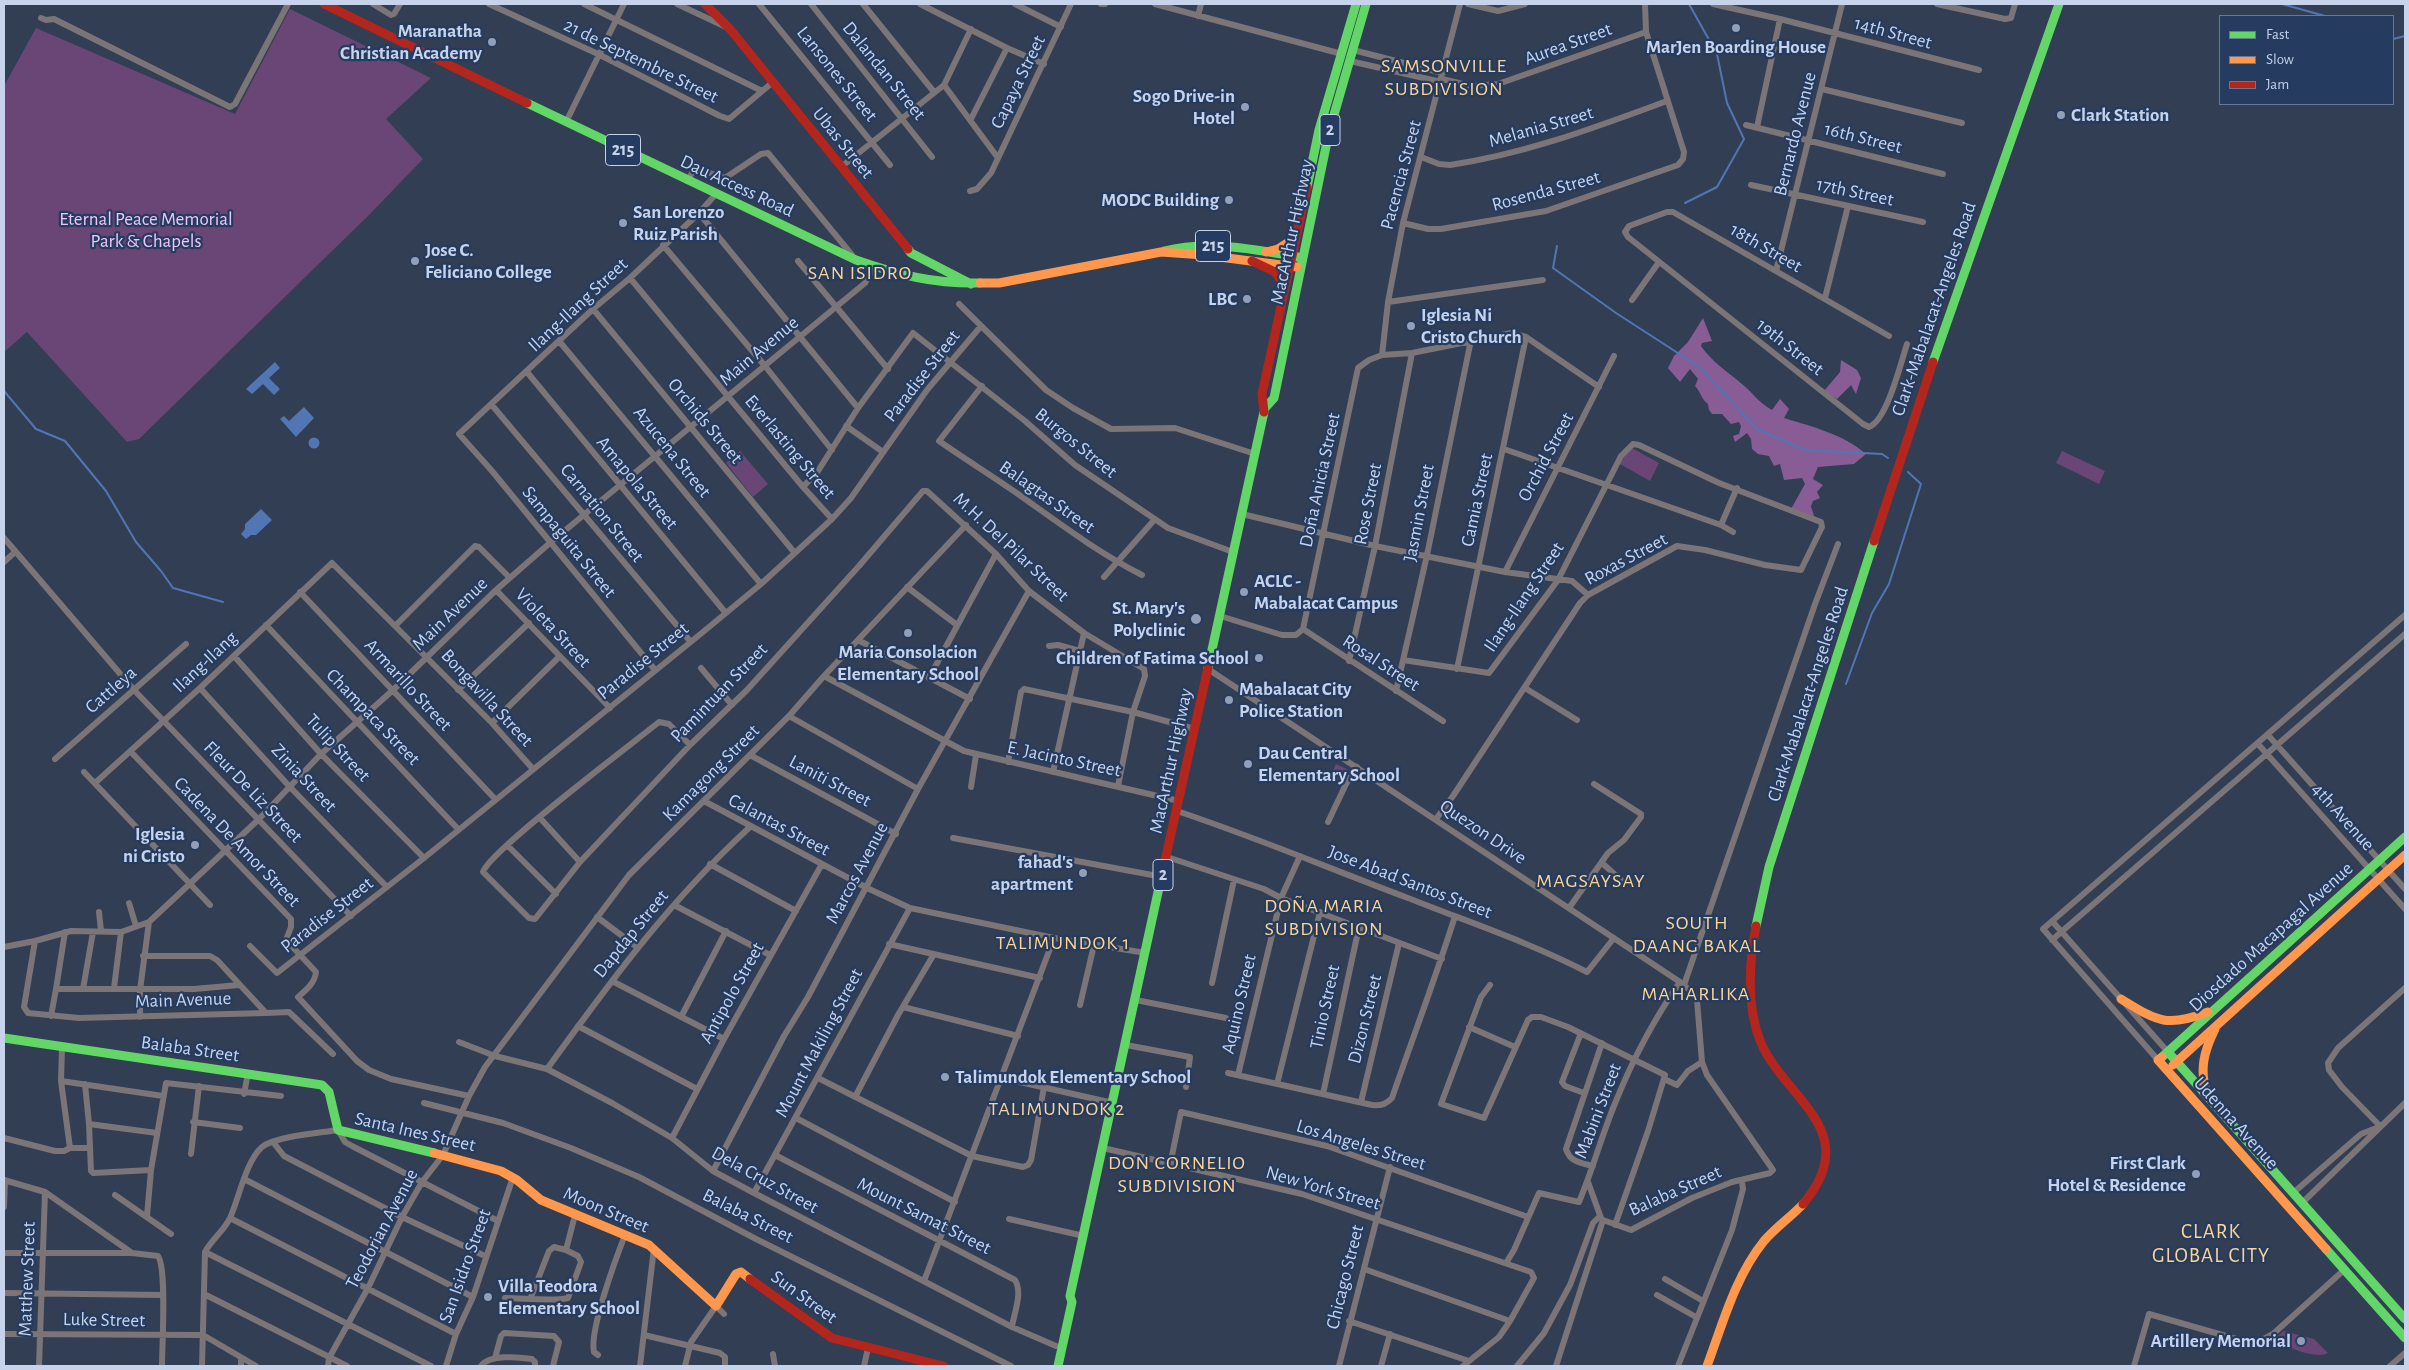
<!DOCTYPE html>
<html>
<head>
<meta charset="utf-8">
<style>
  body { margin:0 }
  #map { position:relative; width:2409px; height:1370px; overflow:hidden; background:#323e53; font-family:"Alegreya Sans",sans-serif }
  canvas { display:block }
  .frame { position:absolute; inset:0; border:5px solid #c6d3eb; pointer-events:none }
  .legend { position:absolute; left:2219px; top:15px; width:175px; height:90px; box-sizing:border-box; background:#253b60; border:1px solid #657898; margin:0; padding:6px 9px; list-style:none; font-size:15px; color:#c6d3eb }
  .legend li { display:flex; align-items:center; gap:10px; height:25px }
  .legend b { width:25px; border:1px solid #657898 }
</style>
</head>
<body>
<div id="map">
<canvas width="2409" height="1370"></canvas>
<div class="frame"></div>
<ul class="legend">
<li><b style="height:6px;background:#63d668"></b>Fast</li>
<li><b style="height:6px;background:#ff974d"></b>Slow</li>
<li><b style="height:6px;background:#b3261e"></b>Jam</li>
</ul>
</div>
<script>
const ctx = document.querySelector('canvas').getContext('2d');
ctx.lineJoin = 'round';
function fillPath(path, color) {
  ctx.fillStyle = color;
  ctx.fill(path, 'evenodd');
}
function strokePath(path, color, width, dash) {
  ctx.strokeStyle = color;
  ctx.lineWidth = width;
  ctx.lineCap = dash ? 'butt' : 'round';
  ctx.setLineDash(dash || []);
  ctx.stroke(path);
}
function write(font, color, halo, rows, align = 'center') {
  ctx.font = font + ' "Alegreya Sans",sans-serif';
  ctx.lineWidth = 4.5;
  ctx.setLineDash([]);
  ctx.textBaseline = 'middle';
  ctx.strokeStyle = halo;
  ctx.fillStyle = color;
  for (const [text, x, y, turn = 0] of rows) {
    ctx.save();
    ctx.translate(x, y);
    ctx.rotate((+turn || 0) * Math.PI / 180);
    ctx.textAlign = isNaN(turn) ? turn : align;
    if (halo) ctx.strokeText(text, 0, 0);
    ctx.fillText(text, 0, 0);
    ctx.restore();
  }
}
const green = new Path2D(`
  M290 9 431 78 386 119 423 159 369 215 139 439 127 442 27 332 4 352V86L36 28 235 114Z
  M1630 447 1659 463 1650 481 1620 464Z
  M740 451 768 484 753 497 726 463Z
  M2062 451 2105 471 2099 484 2056 463Z
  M1336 764 1349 770 1341 785 1329 779Z
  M2284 1331 2314 1339 2328 1353C2316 1360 2285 1346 2273 1340Z`);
const forest = new Path2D(`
  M1703 318 1712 341 1702 343 1701 346C1712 362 1728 372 1742 384 1753 393 1758 402 1772 410L1780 399 1789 409 1784 418C1813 427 1843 434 1866 454L1854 464 1818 467 1813 479 1823 485 1817 492 1820 498 1813 501 1811 506 1814 516 1803 515 1801 511 1797 512 1791 509 1805 484 1802 478 1784 480 1780 464 1774 466 1769 456 1758 454 1752 449 1751 439 1747 433 1735 442 1733 436 1739 434 1741 426 1739 422 1731 424 1722 414H1712L1709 410 1708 404C1701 399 1701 392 1695 386L1698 379 1690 369 1680 382 1668 368 1674 356 1688 342Z
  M1841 360 1857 370 1861 378 1856 394 1851 385 1837 399 1824 391 1840 372Z`);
const water = new Path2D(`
  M275 362 280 368 269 378 280 389 274 395 263 384 252 394 246 389Z
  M304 407 314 418 296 437 280 419 284 416 289 421Z
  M308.5 443a5.5 5.5 0 1 1 11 0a5.5 5.5 0 1 1-11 0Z
  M261 509 272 520 256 535H251L246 539 241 534 245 529V524Z`);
const stream = new Path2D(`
  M2282 4 2325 16
  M2393 39 2405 36
  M1685 203 1717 187 1744 139 1727 103 1717 54 1689 4
  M1557 246 1553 268 1616 313 1701 368 1757 429 1805 450 1882 454 1888 458
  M4 391 36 429 65 441 106 491 136 542 161 571 173 588 223 602
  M1846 684 1872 613 1889 584 1921 484 1908 472`);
const street = new Path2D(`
  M373 4 391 15 394 14 400 4
  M489 4 598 54 720 116 729 119 773 82
  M584 4 762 91
  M677 4 726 27
  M759 4 890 165
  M811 4 932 157
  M863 4 934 92
  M920 4 1007 48 1044 64
  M1015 4 1061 27
  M1101 4H1105
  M1155 4 1342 54
  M1468 4 1498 11 1525 4
  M1713 4 1780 19 1979 70
  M1937 4 2005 19 2011 18 2015 4
  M1198 16 1201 4
  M41 18 46 20 54 19 230 107 235 104 288 4
  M1353 50 1443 73
  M1350 61 1441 82
  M1442 79 1471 86 1498 84 1646 32
  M944 85 998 158
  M1822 89 1962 123
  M971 119 1007 48
  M566 122 624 4
  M1746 125 1943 174
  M1757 127 1780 19
  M1421 157 1439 164 1450 165C1526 154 1596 127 1667 101
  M841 167 944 85 971 29
  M687 181 695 168 725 178 761 154 768 153 852 255
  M1751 185 1923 222
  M970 191 977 189 991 173 1071 4
  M699 213 858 408
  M1403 223 1428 229H1441L1546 211 1678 165 1683 159 1684 152 1646 32 1645 4
  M663 245 765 366 832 450
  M798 261 888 369
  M1776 271 1842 4
  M630 278 803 487 832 519
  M1825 298 1848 206
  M1632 300 1659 262
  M1388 302 1543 280
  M959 304 1046 390 1073 408 1111 429 1175 428 1255 454
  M593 309 794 552
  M1889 336 1673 212H1667L1629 226 1625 232 1628 237 1863 424 1869 427C1887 421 1901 362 1907 344
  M559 341 761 584
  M1382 355 1388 302 1403 223 1460 4
  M527 372 725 612
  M982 386 939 441C965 459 992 476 1018 494 1059 523 1097 552 1142 575
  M491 404 690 641
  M846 426 883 452
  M1504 449 1721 525 1733 532
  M803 487 818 471 858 408 913 333 1025 421 1075 465 1168 528 1233 552
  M1242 514 1375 546 1505 572 1572 581 1588 595
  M1721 525 1737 488
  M4 538 134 690 351 916
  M4 562 15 552
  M1505 572 1614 356
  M1104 577 1155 519
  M907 587 957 625
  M496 590 610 708
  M300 592 495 799
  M1220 616 1282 635H1296L1303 629 1358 368 1369 360 1382 355 1412 353 1511 333 1526 337 1599 387
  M266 625 458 829
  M396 625 475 546 479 547 510 578
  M1303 629 1443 721
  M858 640 970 699
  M1049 646 1058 645 1080 651
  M234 656 321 754 424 858
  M1403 660 1489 673 1558 580 1621 456 1633 444 1639 445 1719 483 1821 522 1822 527 1801 570 1765 565 1705 550 1677 546 1588 595 1580 603 1453 796 1436 819
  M1349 661 1375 546 1412 353
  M701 668 732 705
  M1208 669 1680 982 1692 992 1697 1000 1702 1062 1707 1075 1773 1170 1770 1173 1732 1182 1692 1198 1631 1230 1603 1220 1556 1366
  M1457 669 1526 337
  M655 670 492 471 459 434 593 309 630 278 699 213 715 195
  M824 676 964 751 1179 801
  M929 678 996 554
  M200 688 289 786 387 887
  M1525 688 1577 720
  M458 690 529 623
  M1396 691 1427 555 1471 340
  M789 716 918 789
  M492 723 559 657
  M2268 735 2405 889
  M2258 744 2405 909
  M690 745 669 724 659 722C633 743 488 852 483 872L529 918 535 919 580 862 690 745 747 690 859 566 923 491H927L996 554 1029 591 1084 633 1144 669 1145 676 1133 712 1118 786
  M131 752 291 919V927L286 940 316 972C315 983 306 990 298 997L357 1061 369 1070 391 1079 469 1096
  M750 755 896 834
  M55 759 186 644
  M1008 762 1021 692 1024 689 1133 712 1195 729
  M84 772 210 905
  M1053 772 1084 633
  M95 783 200 688 332 563 492 723 533 769
  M971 787 976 755
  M704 801 867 888 910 908 1054 938 1146 953
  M1177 811C1255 837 1331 869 1408 898 1468 922 1529 942 1587 972L1614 938
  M540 818 580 862
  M1328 822 1346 784 1357 767
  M953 838 1163 877
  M507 845 556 894
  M1167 857 1264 889 1281 898 1442 959
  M1602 863 1621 880
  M710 864 796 911
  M129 903 136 926
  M674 905 770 955
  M1569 908 1608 853 1624 840 1641 817V814L1594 784
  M99 912 101 931
  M597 917 637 947
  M2052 921 2168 1052
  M2052 940 2405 634
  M35 941 24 1007 28 1013 79 1018 266 1013 217 960 210 956H143
  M889 944 1040 978
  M250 946 277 973 424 858 703 632 761 584 832 519 851 498 927 390 981 326
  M4 947 35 941 71 931 121 932 149 922 259 819 321 754 392 691 496 590 551 542 865 283 874 267
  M612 981 724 1039
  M1212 983 1234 880
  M1490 985 1481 997 1441 1104 1484 1118 1528 1020 1532 1017H1541L1568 1027 1665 1075 1648 1131 1615 1225
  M1684 985 1815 604 1838 544
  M114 988 121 932
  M56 989 65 932
  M83 989 93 932
  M1136 1000 1226 1018
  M1080 1005 1094 945
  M903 1007 1018 1036
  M266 1013 289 1012 333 1054
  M51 1016 56 989H194L239 985
  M140 1017V990L149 922
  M681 1017 726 931
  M578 1026 697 1089
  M1469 1027 1515 1047
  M1581 1033 1562 1082 1565 1086 1584 1093
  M459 1042 495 1056 547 1069 612 1103 672 1138 713 1171 754 1193 1012 1327 1056 1346
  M1126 1045 1190 1057 1186 1087
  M2158 1060 2043 929 2405 615
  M547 1069C610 982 670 900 750 827
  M1228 1073 1372 1105C1382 1106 1386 1104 1392 1098 1413 1037 1436 977 1455 916
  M1238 1075 1281 898 1300 856
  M818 1078 972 1156 1023 1167 1028 1165 1031 1160 1044 1087
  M1002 1078 1113 1103
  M1664 1079 1677 1085 1688 1071 1702 1062
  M61 1081 163 1096
  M85 1084 89 1124
  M1277 1084 1320 912
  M244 1094 248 1073
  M1323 1094 1359 927
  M855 1097 898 1015 934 954
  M1361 1102 1399 943
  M424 1103 503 1123 571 1148 639 1177 756 1239 1011 1366
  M796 1118 955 1202
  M193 1122 240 1128
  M2380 1126 2342 1087 2329 1070 2328 1063 2338 1048 2405 988
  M4 1138 55 1151H64L70 1148 61 1081 62 1047
  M672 1138 724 1039 822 864
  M273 1142 284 1156 402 1217 485 1256
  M70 1148H90L89 1124 157 1133
  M90 1148 91 1171 93 1173 151 1170
  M1103 1148 1302 1194 1531 1272 1534 1278 1510 1321 1499 1337 1463 1366
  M191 1154 199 1086
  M775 1155 1015 1280C1023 1293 1014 1313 1012 1327
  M1170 1165 1181 1112 1327 1146 1528 1217
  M1593 1166C1581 1163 1570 1162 1566 1149L1602 1043
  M713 1171 784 1036 808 997 918 789 1029 591
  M244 1179 473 1297
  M4 1180 45 1192 132 1253
  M1588 1182 1601 1218
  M754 1193 910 908
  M2293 1193 2361 1134 2379 1127
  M115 1195 171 1234
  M2302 1203 2405 1103
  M4 1207 5 1180
  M147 1216 151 1170 166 1083 281 1096
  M230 1218 456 1334
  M1009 1219 1084 1236
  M205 1252 431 1366
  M4 1253H132L158 1256C167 1268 162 1347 162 1366
  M1506 1263 1514 1250 1539 1193 1579 1202C1593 1169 1602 1134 1616 1101 1633 1059 1654 1019 1680 982
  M1364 1269 1510 1321
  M1665 1279 1703 1301
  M924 1281 1054 938
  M4 1293 163 1295
  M204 1294 347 1366
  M1657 1295 1696 1317
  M531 1297 549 1251 554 1247 566 1250 575 1215
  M505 1298C524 1298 551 1302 568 1298L581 1262 578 1256 566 1250
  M1349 1321 1469 1361
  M4 1334 203 1335 256 1366
  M644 1335 720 1353 725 1357V1366
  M773 1354 775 1366
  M598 1355 594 1352C589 1331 616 1258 625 1235
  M495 1358 501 1336 504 1333 554 1336 559 1342 553 1366
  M39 1366 45 1192
  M202 1366 205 1252C212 1239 224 1231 230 1218 239 1198 246 1161 262 1147 276 1136 320 1133 338 1130L345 1142 352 1146 498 1221
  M241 1366V1358
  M328 1366 329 1358 368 1288 402 1217 422 1182 443 1155 469 1096 485 1067 629 875 789 716 824 676 966 525
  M446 1366 456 1334 473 1297 513 1177
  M481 1366C489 1354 519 1357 532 1359L535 1362V1366
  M640 1366 654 1248
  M685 1366 691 1342 716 1306 724 1314
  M864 1366 868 1348
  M1339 1366 1390 1167
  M1381 1366 1390 1334
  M1517 1366 1544 1333 1570 1285 1593 1223 1600 1216
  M1678 1366 1732 1230 1743 1189 1742 1182
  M2134 1366 2149 1314 2247 1342 2260 1341 2273 1334 2344 1270
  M2390 1366 2405 1353`);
const fast = new Path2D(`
  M527 103 856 260C899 275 934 284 980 283
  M1307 187 1319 130 1356 4
  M908 249 911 253 971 284
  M1164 251C1208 240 1254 249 1298 257
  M1933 362 2059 4
  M1265 408 1274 398 1329 132 1366 4
  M1208 668 1264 412
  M1756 926 1769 867 1874 541
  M4 1038 322 1085 329 1092 338 1130 434 1153
  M2168 1052 2405 1319
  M2162 1057 2405 837
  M2326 1249 2405 1338
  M1058 1366 1072 1302 1070 1296 1160 883`);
const slow = new Path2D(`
  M1266 252 1278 249 1295 238
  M980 283H999L1161 252 1204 255 1297 267
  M2121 999C2157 1021 2166 1028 2208 1012
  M2162 1057 2158 1060 2326 1249
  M2173 1065 2405 855
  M2207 1094C2199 1070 2204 1051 2215 1029
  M434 1153 501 1171 517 1180 541 1200 649 1245 716 1306 736 1274 741 1272 750 1279
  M1707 1366C1723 1323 1735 1277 1764 1241 1776 1227 1791 1217 1803 1204`);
const jam = new Path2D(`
  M324 4 527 103
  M705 4 730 29 908 249
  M1252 261 1275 272 1285 286
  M1264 412 1262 394 1307 187
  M1874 541 1933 362
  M1160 883 1208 668
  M1756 926C1749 963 1746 1007 1761 1043 1787 1101 1864 1131 1803 1204
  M750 1279 832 1338 943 1366`);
const markers = [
  [1736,28,5,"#929fb6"],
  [492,42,5,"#929fb6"],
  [1245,107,5,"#929fb6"],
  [2061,115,5,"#929fb6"],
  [1229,200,5,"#929fb6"],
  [623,223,5,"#929fb6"],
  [415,261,5,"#929fb6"],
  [1247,299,5,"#929fb6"],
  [1411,326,5,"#929fb6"],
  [1244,592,5,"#929fb6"],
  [1196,619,6,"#929fb6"],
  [908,633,5,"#929fb6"],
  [1259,658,5,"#929fb6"],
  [1229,700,5,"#929fb6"],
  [1248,764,5,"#929fb6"],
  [195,845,5,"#929fb6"],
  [1083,873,5,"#929fb6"],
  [945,1077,5,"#929fb6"],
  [2196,1174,5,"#929fb6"],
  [488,1297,5,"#929fb6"],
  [2301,1341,5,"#929fb6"]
];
const shields = [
  [1330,130,20],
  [623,150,35],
  [1213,246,35],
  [1163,875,20]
];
const shieldNames = [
  ["2",1330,130],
  ["215",623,150],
  ["215",1213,246],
  ["2",1163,875]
];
const poiNames = [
  ["Maranatha",482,31],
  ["Christian Academy",482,53],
  ["MarJen Boarding House",1736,47,"center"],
  ["Sogo Drive-in",1235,96],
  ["Hotel",1235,118],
  ["Clark Station",2071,115,"left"],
  ["MODC Building",1219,200],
  ["San Lorenzo",633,212,"left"],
  ["Ruiz Parish",633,234,"left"],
  ["Jose C.",425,250,"left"],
  ["Feliciano College",425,272,"left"],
  ["LBC",1237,299],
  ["Iglesia Ni",1421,315,"left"],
  ["Cristo Church",1421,337,"left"],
  ["ACLC -",1254,581,"left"],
  ["Mabalacat Campus",1254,603,"left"],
  ["St. Mary's",1185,608],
  ["Polyclinic",1185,630],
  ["Maria Consolacion",908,652,"center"],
  ["Elementary School",908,674,"center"],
  ["Children of Fatima School",1249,658],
  ["Mabalacat City",1239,689,"left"],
  ["Police Station",1239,711,"left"],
  ["Dau Central",1258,753,"left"],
  ["Elementary School",1258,775,"left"],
  ["Iglesia",185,834],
  ["ni Cristo",185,856],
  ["fahad's",1073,862],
  ["apartment",1073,884],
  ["Talimundok Elementary School",955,1077,"left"],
  ["First Clark",2186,1163],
  ["Hotel & Residence",2186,1185],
  ["Villa Teodora",498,1286,"left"],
  ["Elementary School",498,1308,"left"],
  ["Artillery Memorial",2291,1341]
];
const streetNames = [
  ["14th Street",1893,33,15],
  ["Aurea Street",1568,44,-20],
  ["21 de Septembre Street",641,61,26],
  ["Dalandan Street",884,71,51],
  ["Lansones Street",837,74,51],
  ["Capaya Street",1018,82,-64],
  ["Melania Street",1541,127,-16],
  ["Bernardo Avenue",1795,134,-76],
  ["16th Street",1863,138,14],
  ["Ubas Street",843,143,51],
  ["Pacencia Street",1401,175,-75],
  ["Dau Access Road",737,186,25],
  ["Rosenda Street",1546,191,-15],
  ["17th Street",1855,192,12],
  ["MacArthur Highway",1292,232,-78],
  ["18th Street",1766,248,30],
  ["Ilang-Ilang Street",578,305,-43],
  ["Clark-Mabalacat-Angeles Road",1934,309,-71],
  ["19th Street",1790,347,38],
  ["Main Avenue",759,351,-40],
  ["Paradise Street",922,376,-52],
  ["Orchids Street",705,421,50],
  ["Burgos Street",1076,443,39],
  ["Everlasting Street",790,447,50],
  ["Azucena Street",672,452,51],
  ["Orchid Street",1546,457,-62],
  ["Doña Anicia Street",1320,480,-78],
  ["Amapola Street",637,483,50],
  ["Balagtas Street",1047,497,35],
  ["Camia Street",1477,500,-78],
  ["Rose Street",1368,504,-79],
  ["Carnation Street",602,513,51],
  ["Jasmin Street",1419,513,-79],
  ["Sampaguita Street",569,542,51],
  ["M.H. Del Pilar Street",1011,547,43],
  ["Roxas Street",1626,559,-28],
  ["Ilang-Ilang Street",1524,597,-56],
  ["Main Avenue",450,614,-44],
  ["Violeta Street",553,628,47],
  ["Paradise Street",643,661,-39],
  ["Ilang-Ilang",205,662,-43],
  ["Rosal Street",1381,663,33],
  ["Armarillo Street",408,685,47],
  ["Cattleya",111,690,-41],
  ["Pamintuan Street",719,693,-46],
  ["Clark-Mabalacat-Angeles Road",1808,694,-72],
  ["Bongavilla Street",487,698,47],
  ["Champaca Street",373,717,46],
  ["Tulip Street",338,748,47],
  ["E. Jacinto Street",1064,759,12],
  ["MacArthur Highway",1171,761,-78],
  ["Kamagong Street",711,773,-45],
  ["Zinia Street",304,778,47],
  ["Laniti Street",830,781,28],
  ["Fleur De Liz Street",253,792,46],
  ["4th Avenue",2343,817,48],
  ["Calantas Street",779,825,28],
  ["Quezon Drive",1483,832,34],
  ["Cadena De Amor Street",237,842,46],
  ["Marcos Avenue",857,873,-62],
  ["Jose Abad Santos Street",1410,882,21],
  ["Paradise Street",327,915,-38],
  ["Dapdap Street",631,934,-51],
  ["Diosdado Macapagal Avenue",2271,937,-42],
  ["Antipolo Street",732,993,-61],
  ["Main Avenue",183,1000,-2],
  ["Aquino Street",1239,1004,-77],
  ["Tinio Street",1325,1007,-78],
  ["Dizon Street",1365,1019,-76],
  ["Mount Makiling Street",819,1043,-62],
  ["Balaba Street",190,1049,8],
  ["Mabini Street",1598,1111,-69],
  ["Udenna Avenue",2236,1123,48],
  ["Santa Ines Street",415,1132,13],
  ["Los Angeles Street",1361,1145,17],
  ["Dela Cruz Street",765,1180,29],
  ["New York Street",1323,1188,16],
  ["Balaba Street",1675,1191,-24],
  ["Moon Street",606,1210,23],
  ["Balaba Street",748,1216,27],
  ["Mount Samat Street",924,1216,27],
  ["Teodorian Avenue",382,1229,-62],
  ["San Isidro Street",465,1266,-70],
  ["Chicago Street",1345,1277,-76],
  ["Matthew Street",27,1279,-88],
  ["Sun Street",804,1297,36],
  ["Luke Street",104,1320,1]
];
const parkNames = [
  ["Eternal Peace Memorial",146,219],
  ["Park & Chapels",146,241]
];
const neighbourhoodNames = [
  ["SAMSONVILLE",1444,66],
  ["SUBDIVISION",1444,89],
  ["SAN ISIDRO",860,273],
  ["MAGSAYSAY",1591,881],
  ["DOÑA MARIA",1324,906],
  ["SUBDIVISION",1324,929],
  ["SOUTH",1697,923],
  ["DAANG BAKAL",1697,946],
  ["TALIMUNDOK 1",1063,943],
  ["MAHARLIKA",1696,994],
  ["TALIMUNDOK 2",1057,1109],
  ["DON CORNELIO",1177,1163],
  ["SUBDIVISION",1177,1186]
];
const quarterNames = [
  ["CLARK",2211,1232],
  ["GLOBAL CITY",2211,1256]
];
fillPath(green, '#694676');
fillPath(forest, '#885c95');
fillPath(water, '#5276b3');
strokePath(stream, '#5276b3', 2);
strokePath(street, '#7b7578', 6);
strokePath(fast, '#63d668', 9);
strokePath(slow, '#ff974d', 9);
strokePath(jam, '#b3261e', 9);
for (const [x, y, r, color] of markers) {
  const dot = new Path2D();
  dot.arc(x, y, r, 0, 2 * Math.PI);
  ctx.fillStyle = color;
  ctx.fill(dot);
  strokePath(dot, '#253b60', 2);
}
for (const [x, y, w] of shields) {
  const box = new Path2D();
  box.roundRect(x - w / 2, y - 15.5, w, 31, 4);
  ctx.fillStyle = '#253b60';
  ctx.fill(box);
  strokePath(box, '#c6d3eb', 1);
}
write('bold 18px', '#c6d3eb', null, shieldNames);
write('bold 19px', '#c6d3eb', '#253b60', poiNames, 'right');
write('19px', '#c6d3eb', '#253b60', streetNames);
write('19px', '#efc4f8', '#253b60', parkNames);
ctx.letterSpacing = '1px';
write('20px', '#fdd48d', '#253b60', neighbourhoodNames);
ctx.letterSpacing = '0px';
ctx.letterSpacing = '1px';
write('21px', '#fdd48d', '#253b60', quarterNames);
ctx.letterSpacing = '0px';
</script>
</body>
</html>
